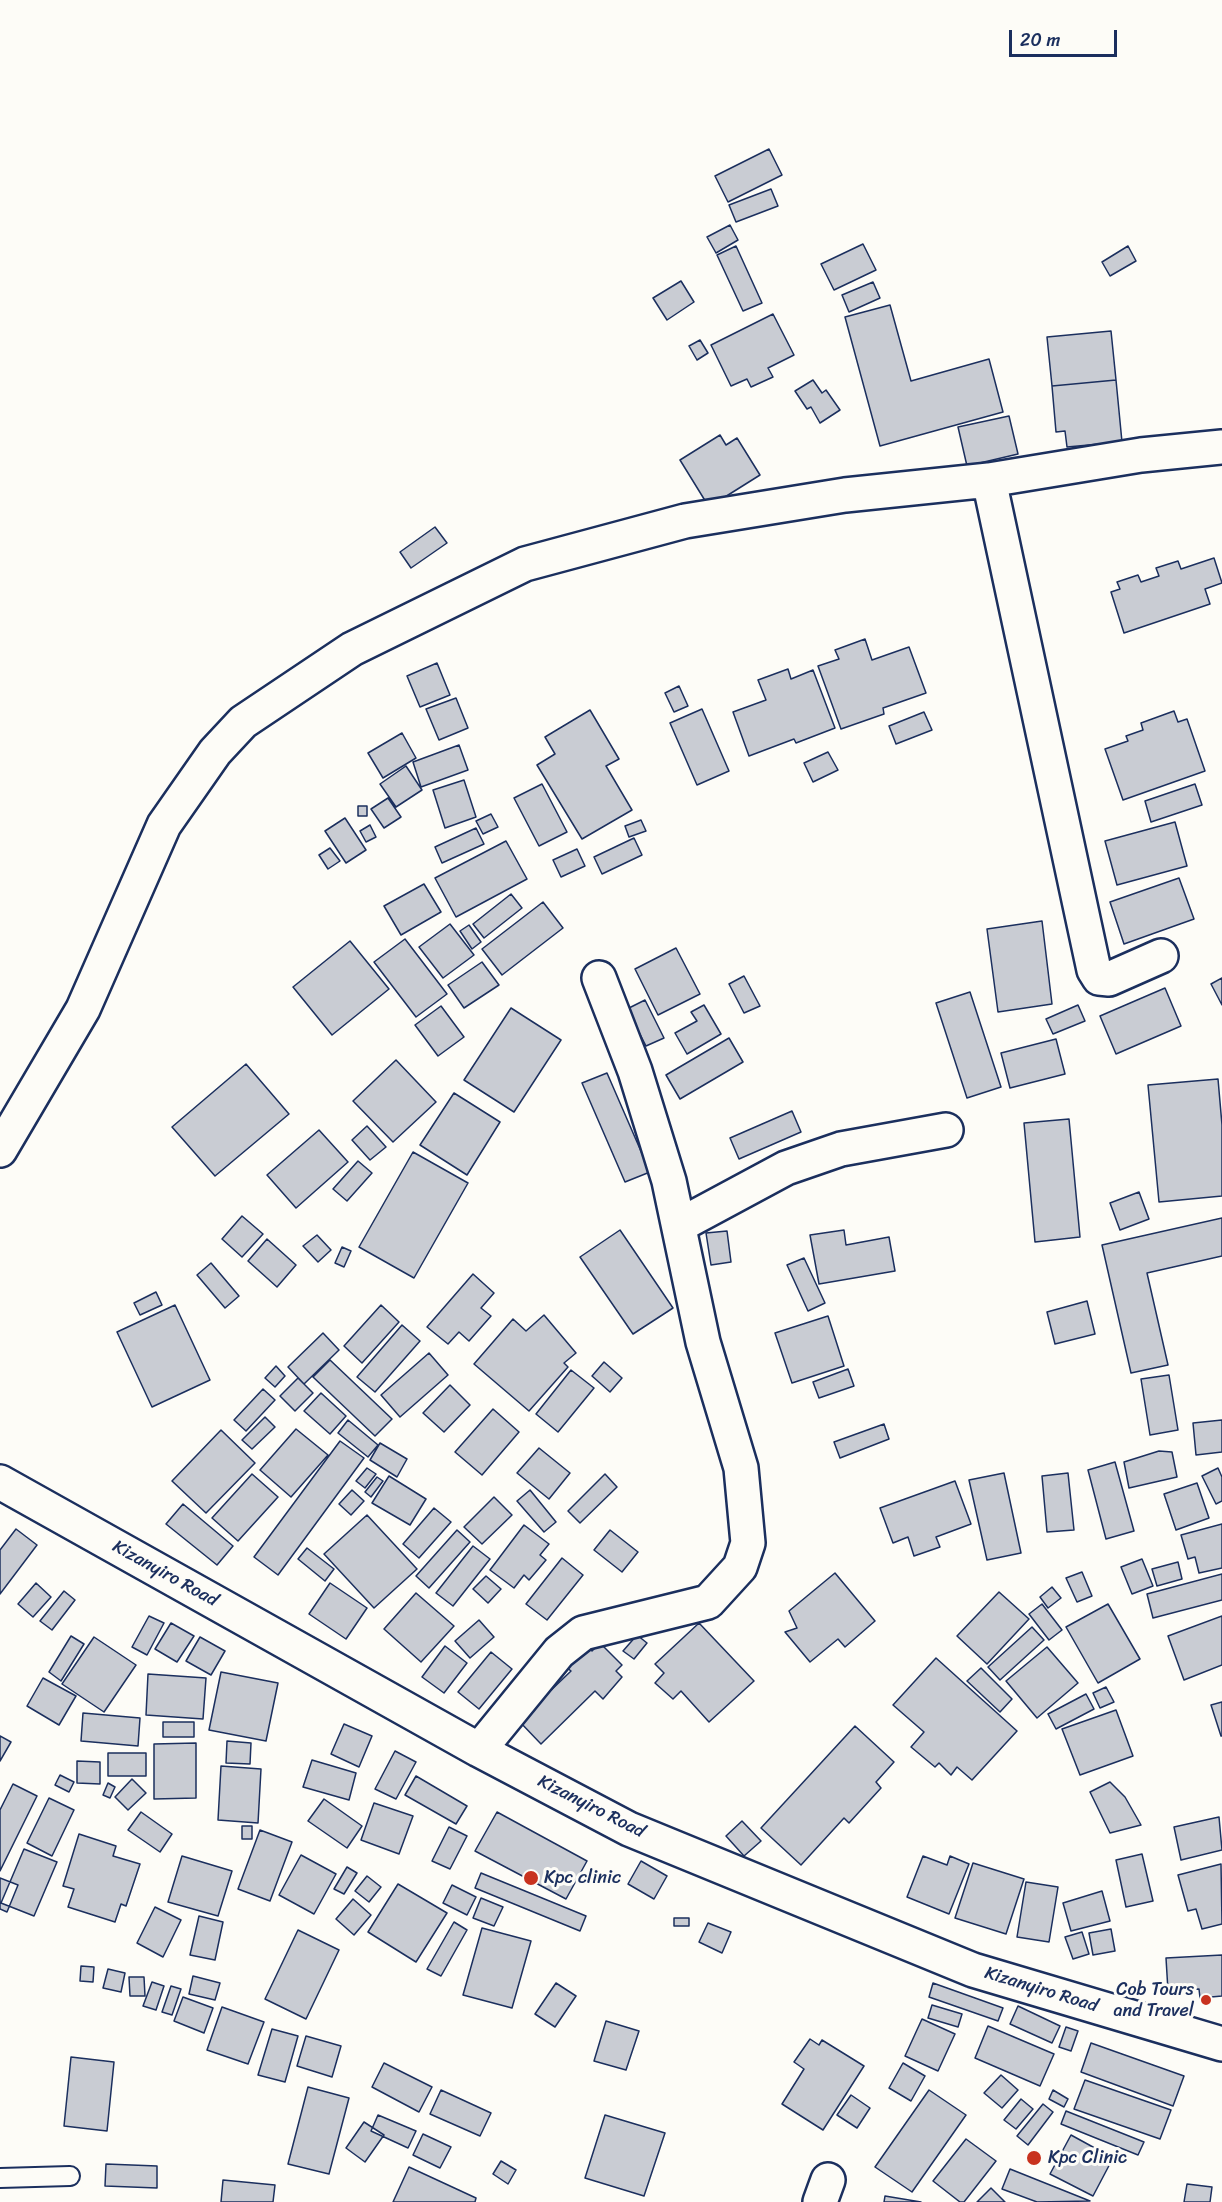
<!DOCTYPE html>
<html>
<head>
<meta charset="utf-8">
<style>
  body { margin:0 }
  #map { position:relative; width:1222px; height:2202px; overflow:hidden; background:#fdfcf7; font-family:Sriracha,sans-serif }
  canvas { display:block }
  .scale { position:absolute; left:1009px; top:30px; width:108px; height:27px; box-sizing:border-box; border:3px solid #1b2f5e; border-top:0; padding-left:8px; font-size:18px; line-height:21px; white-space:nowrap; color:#1b2f5e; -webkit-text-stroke:4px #fdfcf7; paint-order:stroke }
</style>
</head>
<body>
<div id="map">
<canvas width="1222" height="2202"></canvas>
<div class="scale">20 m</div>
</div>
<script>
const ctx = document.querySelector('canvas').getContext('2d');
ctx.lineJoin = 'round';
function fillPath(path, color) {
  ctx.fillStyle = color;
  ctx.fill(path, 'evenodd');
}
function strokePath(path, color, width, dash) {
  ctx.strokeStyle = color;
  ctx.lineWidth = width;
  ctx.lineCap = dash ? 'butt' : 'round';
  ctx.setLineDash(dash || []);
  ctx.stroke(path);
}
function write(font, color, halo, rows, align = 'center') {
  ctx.font = font + ' Sriracha,sans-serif';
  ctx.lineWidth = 6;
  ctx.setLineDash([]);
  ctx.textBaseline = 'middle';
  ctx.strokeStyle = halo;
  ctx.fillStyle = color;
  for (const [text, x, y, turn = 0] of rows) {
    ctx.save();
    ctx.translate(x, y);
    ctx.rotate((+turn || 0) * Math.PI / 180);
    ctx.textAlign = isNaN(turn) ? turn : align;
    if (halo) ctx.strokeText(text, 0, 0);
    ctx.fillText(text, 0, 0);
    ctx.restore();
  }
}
const building = new Path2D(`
  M769 149 782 175 728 202 715 176Z
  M771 189 778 206 736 222 729 205Z
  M730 225 738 240 716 253 707 237Z
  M863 244 876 270 834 290 821 264Z
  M736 246 762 303 743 311 717 255Z
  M1128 246 1136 261 1110 276 1102 262Z
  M681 281 694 302 667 320 653 298Z
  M873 282 880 298 849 312 842 295Z
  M890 305 911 381 989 359 1003 412 880 446 845 317Z
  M773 314 794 355 768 368 773 377 751 387 747 379 731 386 711 345Z
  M1111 331 1116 380 1052 386 1047 337Z
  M700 340 708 353 697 360 689 346Z
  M813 380 822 393 826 390 840 410 820 423 811 407 807 409 795 391Z
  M1116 380 1122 442 1067 447 1065 431 1056 432 1052 386Z
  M1009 416 1018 454 967 466 958 427Z
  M720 435 726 445 737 438 760 475 709 507 680 460Z
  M435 527 447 543 411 568 400 552Z
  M1214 558 1222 583 1205 589 1210 604 1124 633 1111 592 1120 589 1117 582 1138 575 1141 582 1159 576 1156 568 1178 561 1181 569Z
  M865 639 872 660 909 647 926 693 883 708 884 714 841 729 818 666 839 659 835 650Z
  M437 663 450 695 420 707 407 676Z
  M788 669 791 679 813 670 835 728 796 743 794 739 749 756 733 712 766 700 758 680Z
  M679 686 688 706 674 712 665 693Z
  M456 698 468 728 439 740 426 709Z
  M702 709 729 771 697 785 670 723Z
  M590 710 619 759 606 766 632 810 582 839 537 765 555 754 545 737Z
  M1174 711 1178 722 1187 719 1205 771 1123 800 1105 749 1128 741 1126 736 1143 730 1141 723Z
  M924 712 932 730 896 744 889 726Z
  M402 733 416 758 383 778 368 753Z
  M459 745 468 770 421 787 413 762Z
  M828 752 838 770 813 782 804 763Z
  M406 766 422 790 396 807 380 784Z
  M464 780 476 817 445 828 433 790Z
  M542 784 567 832 539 846 514 798Z
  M1195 784 1202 805 1151 822 1145 801Z
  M388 798 401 817 384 828 371 809Z
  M358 806H367V816H358Z
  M491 814 498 827 483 834 476 821Z
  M345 818 366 850 346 863 325 831Z
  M641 820 646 831 629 837 625 826Z
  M1175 822 1187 866 1117 885 1105 841Z
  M370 825 376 837 366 842 360 831Z
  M476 828 484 844 442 863 435 847Z
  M634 838 642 855 602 874 594 857Z
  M506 841 527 879 456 917 435 878Z
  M330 848 340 861 328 869 319 855Z
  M577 849 585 866 561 877 553 860Z
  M1179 878 1194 919 1124 944 1110 902Z
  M424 884 441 912 401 935 384 906Z
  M511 894 522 908 484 938 473 924Z
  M543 902 563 928 502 975 482 949Z
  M1042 921 1052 1004 998 1012 987 929Z
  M450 924 474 955 443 978 419 947Z
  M469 925 481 942 472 949 460 931Z
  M405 939 447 994 416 1017 374 962Z
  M350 941 389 989 332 1035 293 987Z
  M676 948 700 994 658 1015 635 969Z
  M482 962 499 985 464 1008 448 985Z
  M744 976 760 1006 744 1013 729 984Z
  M1222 978V1005L1211 984Z
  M1165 988 1181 1026 1116 1054 1100 1016Z
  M970 992 1001 1087 967 1098 936 1003Z
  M645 1000 664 1038 646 1046 627 1009Z
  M704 1005 721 1034 687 1054 675 1033 697 1021 691 1012Z
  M1078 1005 1085 1021 1053 1034 1046 1019Z
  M441 1006 464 1037 438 1056 415 1025Z
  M511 1008 561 1040 514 1112 464 1080Z
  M729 1038 743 1062 680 1099 666 1075Z
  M1056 1039 1065 1074 1010 1088 1001 1053Z
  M396 1060 436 1102 393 1142 353 1101Z
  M246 1064 289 1114 215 1176 172 1127Z
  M607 1073 650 1172 625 1182 582 1083Z
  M1218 1079 1222 1125V1196L1159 1202 1148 1085Z
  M454 1093 500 1122 467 1175 420 1145Z
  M792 1111 801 1132 739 1159 730 1138Z
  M1069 1119 1080 1237 1035 1242 1024 1123Z
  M367 1126 386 1147 370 1160 352 1140Z
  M319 1130 348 1162 296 1208 267 1175Z
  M413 1152 468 1183 414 1278 359 1247Z
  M358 1161 372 1173 347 1201 333 1189Z
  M1139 1192 1149 1219 1120 1230 1110 1203Z
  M242 1216 263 1234 242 1257 222 1239Z
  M1222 1218V1256L1147 1273 1168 1365 1131 1373 1102 1245Z
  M620 1230 673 1308 633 1334 580 1257Z
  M844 1230 846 1245 889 1237 895 1271 819 1284 810 1235Z
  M727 1231 731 1262 711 1265 706 1233Z
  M317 1235 331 1250 318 1262 303 1246Z
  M267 1239 296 1265 277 1287 248 1261Z
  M342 1247 351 1251 344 1267 335 1263Z
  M804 1258 825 1303 808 1311 787 1265Z
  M211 1263 239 1296 225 1308 197 1275Z
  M473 1274 494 1293 481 1308 491 1316 469 1341 459 1332 448 1344 427 1327Z
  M156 1292 162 1305 140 1315 134 1303Z
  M1087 1301 1095 1334 1055 1344 1047 1312Z
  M175 1305 210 1380 152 1407 117 1332Z
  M381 1305 399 1322 362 1363 344 1346Z
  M544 1315 576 1353 564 1363 568 1367 529 1411 474 1364 513 1319 526 1331Z
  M828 1316 844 1366 792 1383 775 1333Z
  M402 1325 420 1341 375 1392 357 1377Z
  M323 1333 339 1350 304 1384 288 1367Z
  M429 1353 448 1375 400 1417 381 1395Z
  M330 1360 392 1419 375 1436 313 1377Z
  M604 1362 622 1378 610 1392 592 1376Z
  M276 1366 285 1376 275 1387 265 1378Z
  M848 1369 854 1386 819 1398 813 1382Z
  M571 1370 594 1388 558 1432 536 1414Z
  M1169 1375 1178 1430 1150 1435 1141 1379Z
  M298 1378 313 1393 295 1411 280 1396Z
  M450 1385 470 1405 444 1432 423 1413Z
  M263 1389 275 1400 246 1431 234 1420Z
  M321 1393 346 1416 330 1434 304 1411Z
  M493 1409 519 1432 482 1475 455 1452Z
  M265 1417 275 1427 252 1449 242 1440Z
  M348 1420 378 1445 368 1457 338 1433Z
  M1222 1420V1452L1196 1455 1193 1423Z
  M884 1424 889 1439 840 1458 834 1442Z
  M296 1429 328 1455 291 1497 260 1470Z
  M221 1430 255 1463 206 1513 172 1481Z
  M340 1441 364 1458 278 1575 254 1557Z
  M380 1443 407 1459 397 1477 370 1460Z
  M539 1448 570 1473 549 1499 517 1473Z
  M1159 1451 1172 1452 1177 1477 1129 1488 1124 1462Z
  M1115 1462 1134 1531 1106 1539 1088 1470Z
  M367 1468 376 1474 365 1488 356 1481Z
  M1218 1468 1222 1477V1501L1216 1504 1202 1476Z
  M1004 1473 1021 1553 987 1560 969 1480Z
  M1068 1473 1074 1530 1047 1532 1042 1476Z
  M252 1474 278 1497 238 1541 212 1518Z
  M605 1474 617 1487 580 1523 568 1511Z
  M389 1476 426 1499 410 1525 372 1503Z
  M377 1477 383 1481 371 1497 365 1492Z
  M955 1481 971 1524 936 1537 940 1547 914 1556 908 1537 893 1543 880 1508Z
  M1197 1483 1209 1518 1176 1530 1164 1494Z
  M352 1490 364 1501 351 1515 339 1504Z
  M530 1490 556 1522 544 1532 517 1501Z
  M494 1497 512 1515 482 1544 464 1527Z
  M183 1504 233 1546 217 1565 166 1524Z
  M434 1508 451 1522 419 1558 403 1544Z
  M367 1515 417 1569 374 1608 324 1554Z
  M1222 1524V1568L1199 1573 1195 1557 1188 1559 1181 1535Z
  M524 1525 549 1544 540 1555 546 1560 529 1580 524 1575 514 1588 490 1570Z
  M16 1529 37 1545 0 1594V1550Z
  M457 1530 470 1542 429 1588 416 1576Z
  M610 1530 638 1552 622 1572 594 1550Z
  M473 1546 490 1559 453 1606 436 1593Z
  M307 1548 334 1569 325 1581 298 1559Z
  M562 1558 583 1575 547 1620 526 1604Z
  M1142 1559 1153 1586 1132 1594 1121 1567Z
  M1178 1562 1182 1579 1157 1586 1152 1569Z
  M1082 1572 1092 1596 1077 1602 1066 1578Z
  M835 1573 875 1621 845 1647 838 1639 810 1662 785 1632 797 1628 789 1611Z
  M1222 1574V1600L1153 1618 1147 1594Z
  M486 1576 501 1589 488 1603 473 1589Z
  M36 1583 51 1597 33 1617 18 1604Z
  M330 1583 367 1608 346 1639 309 1614Z
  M1052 1587 1061 1598 1048 1608 1040 1597Z
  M64 1591 75 1600 52 1630 40 1621Z
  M999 1592 1029 1619 987 1664 957 1636Z
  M416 1593 454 1626 421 1662 384 1629Z
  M1042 1604 1062 1630 1049 1640 1029 1614Z
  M1108 1604 1140 1659 1098 1683 1066 1627Z
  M149 1616 164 1623 147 1655 132 1647Z
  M1222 1616V1665L1184 1680 1168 1636Z
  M479 1620 494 1637 470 1658 455 1641Z
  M171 1623 194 1636 177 1662 155 1649Z
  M699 1623 754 1681 709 1722 681 1691 673 1699 655 1683 664 1673 655 1664Z
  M1032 1627 1044 1640 1000 1680 988 1667Z
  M637 1635 647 1643 634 1659 623 1651Z
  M71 1636 84 1644 61 1681 49 1672Z
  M94 1637 136 1665 104 1712 62 1684Z
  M200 1637 225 1651 211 1675 186 1661Z
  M580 1641 592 1651 600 1643 622 1665 616 1671 622 1677 603 1699 595 1691 541 1744 519 1721 571 1671 561 1663Z
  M445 1646 467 1663 444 1693 422 1677Z
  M1047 1647 1078 1683 1037 1718 1006 1681Z
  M491 1652 512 1669 479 1709 458 1692Z
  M936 1658 1017 1731 972 1780 957 1767 951 1775 939 1763 935 1767 911 1747 924 1732 893 1705Z
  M981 1668 1012 1699 1000 1712 967 1681Z
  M221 1672 278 1683 266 1741 209 1730Z
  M148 1674 206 1678 203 1719 146 1715Z
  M43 1678 76 1696 59 1725 27 1706Z
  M1106 1687 1114 1702 1100 1708 1093 1693Z
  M1086 1694 1094 1709 1056 1729 1048 1714Z
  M1222 1702V1736H1221L1211 1705Z
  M1116 1710 1133 1756 1080 1775 1062 1729Z
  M83 1713 140 1718 138 1746 81 1741Z
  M163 1722H194V1737H163Z
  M344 1724 372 1736 359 1767 331 1754Z
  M855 1726 894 1762 876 1782 881 1788 849 1823 844 1818 801 1865 761 1828Z
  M0 1736 11 1742 0 1761Z
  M227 1741 251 1743 250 1764 226 1763Z
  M196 1743V1798L154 1799V1744Z
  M395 1751 416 1762 396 1799 375 1789Z
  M108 1753H146V1776H108Z
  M312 1760 356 1773 349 1800 303 1787Z
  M77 1761 100 1762V1784L77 1783Z
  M221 1766 261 1769 258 1823 218 1820Z
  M60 1775 74 1782 69 1792 55 1785Z
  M416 1776 467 1806 456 1824 405 1795Z
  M132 1779 146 1793 128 1810 115 1797Z
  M1110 1782 1125 1797 1141 1825 1110 1833 1090 1792Z
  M108 1783 115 1787 110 1798 103 1795Z
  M13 1784 37 1796 0 1871V1810Z
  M49 1798 74 1810 52 1856 27 1843Z
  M324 1799 362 1826 347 1848 308 1821Z
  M374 1803 413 1816 399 1854 361 1840Z
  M141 1812 172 1834 160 1852 128 1830Z
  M497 1812 587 1861 566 1899 475 1851Z
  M1219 1817 1222 1850 1181 1860 1174 1827Z
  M742 1821 761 1841 744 1856 726 1836Z
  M242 1826H252V1839H242Z
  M449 1827 467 1836 450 1869 432 1861Z
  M260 1830 292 1842 270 1901 238 1889Z
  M79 1834 116 1846 113 1856 140 1864 126 1906 121 1904 115 1922 68 1907 74 1889 63 1886Z
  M24 1849 57 1862 34 1916 1 1903Z
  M1142 1854 1153 1901 1126 1907 1116 1860Z
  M301 1855 336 1874 314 1914 279 1895Z
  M182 1856 232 1871 218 1916 168 1902Z
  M923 1856 947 1865 950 1856 969 1864 949 1914 907 1897Z
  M641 1861 667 1876 654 1899 628 1884Z
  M973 1863 1024 1879 1006 1934 955 1918Z
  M1221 1864 1222 1924 1202 1929 1196 1909 1188 1911 1178 1875Z
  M347 1867 357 1873 344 1894 334 1889Z
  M481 1873 586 1916 580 1931 475 1888Z
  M367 1876 381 1887 369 1902 355 1891Z
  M0 1878 18 1885 7 1912 0 1909Z
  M1026 1882 1058 1887 1049 1942 1017 1937Z
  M398 1884 447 1913 416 1962 368 1932Z
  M452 1885 476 1897 467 1915 443 1903Z
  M1102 1891 1110 1921 1071 1931 1063 1903Z
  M481 1898 503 1907 494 1926 473 1918Z
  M353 1899 371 1915 354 1935 336 1919Z
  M155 1907 181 1920 163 1957 137 1943Z
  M199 1916 223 1922 215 1960 190 1955Z
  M674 1918H689V1926H674Z
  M454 1922 467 1930 441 1976 427 1969Z
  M708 1923 731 1932 722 1953 699 1942Z
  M482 1928 531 1941 512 2008 463 1995Z
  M1111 1929 1115 1951 1093 1955 1089 1933Z
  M298 1930 339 1950 306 2019 265 1999Z
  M1082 1932 1089 1954 1073 1959 1065 1937Z
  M1222 1955V1996L1200 1998 1199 1989 1168 1991 1166 1958Z
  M81 1966 94 1967 93 1982 80 1981Z
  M108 1969 125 1973 121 1992 103 1988Z
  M193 1976 220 1983 215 2000 189 1994Z
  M129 1977H144L145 1996H130Z
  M152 1982 164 1986 156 2010 143 2006Z
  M556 1983 576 1996 555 2027 535 2014Z
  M933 1983 1003 2008 998 2021 929 1997Z
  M171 1986 181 1989 172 2015 162 2012Z
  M183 1997 213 2008 204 2033 174 2021Z
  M932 2005 962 2014 958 2027 928 2018Z
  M1018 2006 1060 2026 1052 2043 1010 2024Z
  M222 2007 264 2022 248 2064 207 2050Z
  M922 2019 955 2034 938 2071 905 2056Z
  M606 2021 639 2031 626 2070 594 2061Z
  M988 2026 1054 2054 1040 2086 975 2058Z
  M1066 2027 1078 2031 1071 2051 1059 2047Z
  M272 2029 298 2036 285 2082 258 2075Z
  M306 2036 341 2046 332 2077 297 2066Z
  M810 2039 819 2045 822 2040 864 2066 823 2130 782 2104 804 2069 794 2062Z
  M1091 2043 1184 2076 1173 2106 1081 2072Z
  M71 2057 114 2062 107 2131 64 2126Z
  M384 2063 432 2087 419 2112 372 2087Z
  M903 2063 925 2076 911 2101 889 2088Z
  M1001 2075 1018 2090 1002 2108 984 2093Z
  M1085 2080 1171 2110 1160 2139 1074 2109Z
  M308 2087 349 2098 329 2174 288 2164Z
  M441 2090 491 2113 480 2136 430 2114Z
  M929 2090 966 2115 912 2192 875 2167Z
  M1053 2090 1068 2099 1064 2107 1049 2099Z
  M851 2095 870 2108 857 2128 837 2115Z
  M1021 2099 1033 2109 1016 2129 1004 2120Z
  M1043 2104 1053 2112 1028 2145 1017 2136Z
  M1066 2111 1144 2142 1138 2155 1061 2124Z
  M378 2115 416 2131 408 2148 371 2131Z
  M605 2115 665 2133 644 2196 585 2178Z
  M364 2122 384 2135 365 2162 346 2148Z
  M423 2134 451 2147 440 2168 413 2155Z
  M1071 2135 1113 2158 1093 2196 1050 2174Z
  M966 2139 996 2161 964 2202H960L933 2181Z
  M501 2161 516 2170 508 2184 493 2174Z
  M106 2164 157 2166V2188L105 2186Z
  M409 2167 476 2198 475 2202H393Z
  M1010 2169 1090 2201 1037 2202 1002 2189Z
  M223 2180 275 2185 273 2202H221Z
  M1187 2184 1212 2187 1210 2202H1184Z
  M991 2188 1005 2202H977Z
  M885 2196 921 2202H884Z`);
const lane = new Path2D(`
  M0 2178 70 2176`);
const street = new Path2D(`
  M989 480 1094 970 1099 978 1109 979 1161 956
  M0 1150 83 1009 164 825 215 752 243 722 352 649 525 564 685 521 845 495 989 480 1141 455 1222 447
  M680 1225 786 1168 841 1149 946 1130
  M0 1482 479 1750 629 1829 973 1970 1222 2044
  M479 1750 559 1652 583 1633 708 1602 740 1567 748 1543 741 1468 703 1342 669 1181 635 1071 599 978
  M820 2202 828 2180`);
const markers = [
  [531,1878,8,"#c8321e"],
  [1206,2000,6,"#c8321e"],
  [1034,2158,8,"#c8321e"]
];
const streetNames = [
  ["Kizanyiro Road",165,1574,29],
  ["Kizanyiro Road",591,1807,27],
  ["Kizanyiro Road",1041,1990,17]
];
const poiNames = [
  ["Kpc clinic",544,1878],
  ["Cob Tours",1194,1990,"right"],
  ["and Travel",1194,2011,"right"],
  ["Kpc Clinic",1048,2158]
];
fillPath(building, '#c9ccd3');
strokePath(building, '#1b2f5e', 1.5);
strokePath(lane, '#1b2f5e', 22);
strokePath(street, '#1b2f5e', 38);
strokePath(lane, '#fdfcf7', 18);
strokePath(street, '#fdfcf7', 33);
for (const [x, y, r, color] of markers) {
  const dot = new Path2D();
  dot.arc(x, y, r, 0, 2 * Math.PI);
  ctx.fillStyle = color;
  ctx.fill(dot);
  strokePath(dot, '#fdfcf7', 2);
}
write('18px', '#1b2f5e', '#fdfcf7', streetNames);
write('18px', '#1b2f5e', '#fdfcf7', poiNames, 'left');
</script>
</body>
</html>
